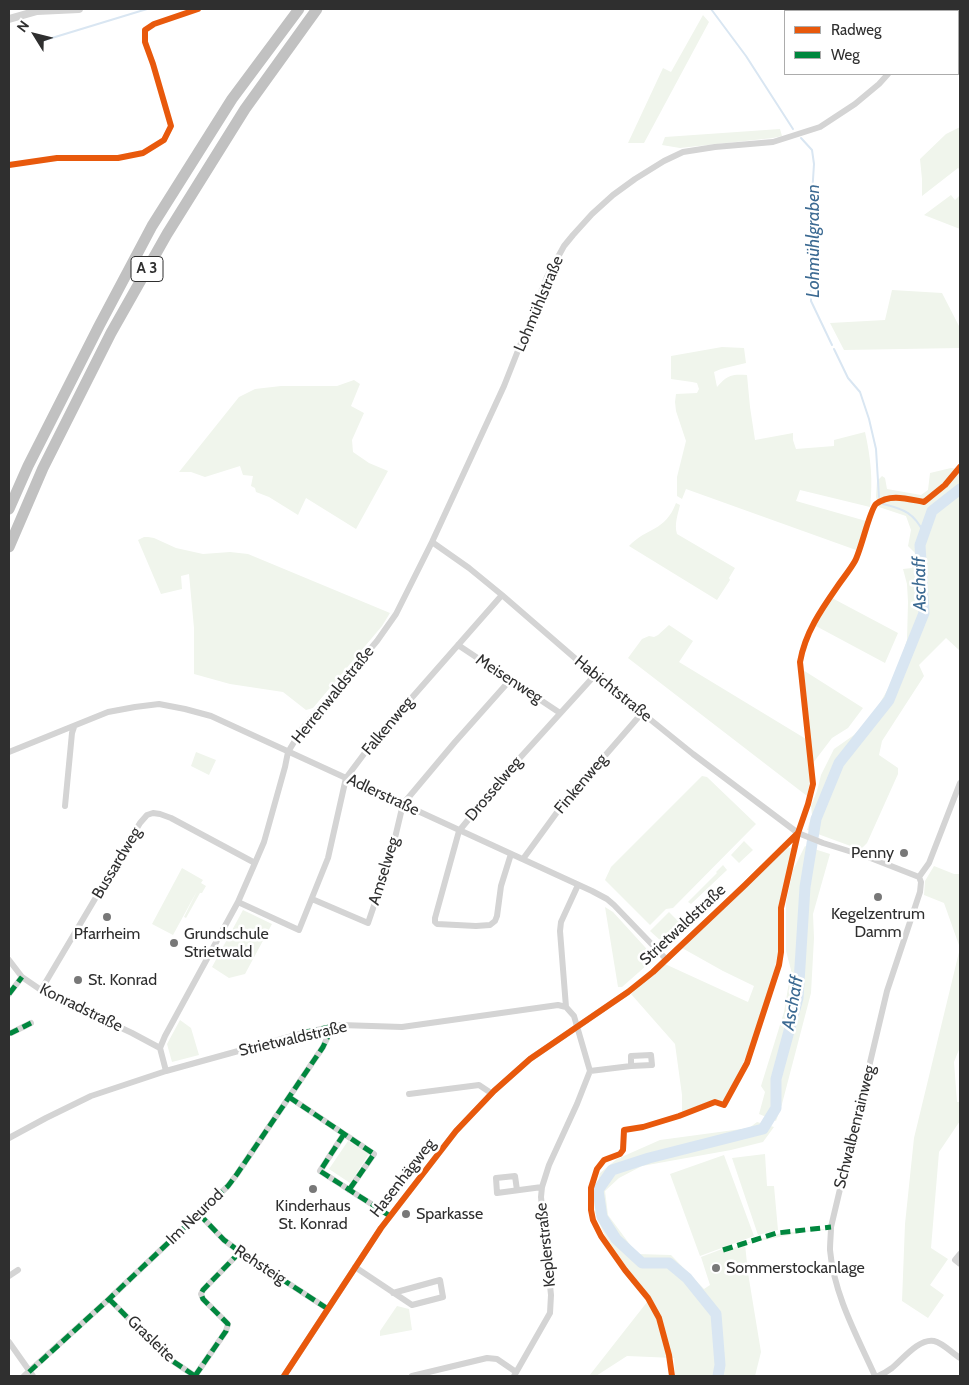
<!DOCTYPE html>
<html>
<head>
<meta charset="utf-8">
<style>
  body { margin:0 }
  #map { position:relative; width:969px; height:1385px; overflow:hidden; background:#fff; font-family:Cabin,sans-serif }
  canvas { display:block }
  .frame { position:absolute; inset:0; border:10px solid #2f2f2f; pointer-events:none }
  .legend { position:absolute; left:784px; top:10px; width:175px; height:65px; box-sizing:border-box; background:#fff; border:1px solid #acacac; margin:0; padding:6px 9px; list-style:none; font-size:15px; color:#2f2f2f }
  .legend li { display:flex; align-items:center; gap:10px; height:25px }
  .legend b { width:25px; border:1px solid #acacac }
  .north { position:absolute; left:10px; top:10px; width:50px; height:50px; -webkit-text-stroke:4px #fff; paint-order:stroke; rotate:306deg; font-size:14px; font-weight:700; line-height:20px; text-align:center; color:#2f2f2f }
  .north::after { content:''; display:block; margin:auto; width:18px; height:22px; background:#2f2f2f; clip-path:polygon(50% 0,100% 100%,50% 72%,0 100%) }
</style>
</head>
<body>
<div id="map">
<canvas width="969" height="1385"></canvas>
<div class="frame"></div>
<ul class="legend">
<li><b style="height:6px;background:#e8590c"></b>Radweg</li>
<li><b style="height:6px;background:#00873e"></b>Weg</li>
</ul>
<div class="north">N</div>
</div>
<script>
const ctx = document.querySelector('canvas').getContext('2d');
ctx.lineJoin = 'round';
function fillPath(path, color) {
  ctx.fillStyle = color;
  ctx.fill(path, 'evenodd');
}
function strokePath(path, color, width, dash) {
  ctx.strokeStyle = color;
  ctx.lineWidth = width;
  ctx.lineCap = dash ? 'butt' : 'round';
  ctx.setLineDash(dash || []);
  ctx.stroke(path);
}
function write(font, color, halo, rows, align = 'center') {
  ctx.font = font + ' Cabin,sans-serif';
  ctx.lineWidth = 5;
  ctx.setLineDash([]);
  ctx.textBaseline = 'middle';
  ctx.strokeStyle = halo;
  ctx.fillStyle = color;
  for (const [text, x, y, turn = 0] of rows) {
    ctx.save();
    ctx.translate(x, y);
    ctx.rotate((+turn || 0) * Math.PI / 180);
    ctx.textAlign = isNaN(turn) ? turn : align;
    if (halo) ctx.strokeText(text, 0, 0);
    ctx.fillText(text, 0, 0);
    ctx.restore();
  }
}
const green = new Path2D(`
  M703 15 709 22 644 143H628L663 68 671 72Z
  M960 127V170L958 168 922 196V179L920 159 946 134Z
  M780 129 782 136 773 138 680 148 662 145 665 137Z
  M951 195 955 200 960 195V229L924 215Z
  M892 290 942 293 960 328V348L844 350 830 323 885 320Z
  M722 347 744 348 746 363 721 369 714 372 717 387C727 375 732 374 747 375L750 407 755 440 793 433V440L796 449 834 446V440L865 432C871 459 873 480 870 507L800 490 796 501 866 521 856 550 686 489 682 499 677 496V477L686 441 676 411 675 402 676 394 697 393 699 389 697 383 692 382 671 379V356Z
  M354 380 360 384 351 406 364 413 352 440 353 452 369 463 388 471 356 529 306 498 298 515 269 497 256 492 255 488 251 486 253 476 243 475 240 466 205 477 191 472H179L239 397 255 389 281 386H337Z
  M951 468 960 469V649L959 650 946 638 919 665 924 676 882 741 879 755 898 768V774L867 843 862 848H856L807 830 812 815 811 806 817 791 821 775 834 749 854 735 873 715 896 675 907 640 908 602 907 584 903 569 912 568 915 553 908 546 911 530 906 516 879 507 876 497 877 481 882 476 885 478 887 489 921 495 928 490 930 473Z
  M676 503 680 505C678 514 674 524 677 534L735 568 729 578 730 580 717 600 629 546C647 527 665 532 676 503Z
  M144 537H148L154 538 176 548 203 554 230 552 248 554 390 613 382 626 313 708 306 710 283 692 230 684 194 674V628L189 574 181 576 182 589 161 594 138 540Z
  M832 598 898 633 885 663 814 625 821 613Z
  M669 625 693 641 679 662 806 739 810 781 807 796 628 658 642 639 649 636 654 637 658 635Z
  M803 670 863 708 848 728 832 738 813 763Z
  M196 752 216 760 209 775 191 766Z
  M702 776 707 777 756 824 673 908 666 909 650 925 605 880 611 867Z
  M744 841 753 850 739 863 731 855Z
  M805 846 830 854 813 914 814 938 811 993 782 1104 776 1121 759 1114 765 1092 761 1086 784 1012 791 970 786 951V903L793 870Z
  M788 847 793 849 778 910V952L773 977 750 1047 743 1063 723 1103 714 1100 682 1112V1095L675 1044 631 994 665 964 748 1002 754 986 723 971 682 948Z
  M723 865 727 870 691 904 688 902 717 873 716 872Z
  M934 866 954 874H960V1047L954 1062 957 1102H960V1121L939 1152 931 1248 948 1259 930 1285 944 1295 928 1318 902 1301 905 1224 914 1138 960 948 944 903 924 895 925 881Z
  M182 868 203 880 201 883 206 886 202 893H200L186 918 184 917 197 891 173 935 152 924Z
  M605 907 613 912 655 958 622 987H618Z
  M243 910 272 924 245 974 229 978 212 967Z
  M669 912 680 923 661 941 650 931Z
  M180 1020 191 1028 199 1055 172 1062 167 1044Z
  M757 1122 774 1127 763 1142 731 1150 642 1166 619 1178 605 1191 608 1215 637 1254 671 1255 704 1289 710 1285 701 1257 722 1249 724 1252 745 1243 781 1233 824 1229 825 1230 804 1232 745 1244 748 1273 761 1352 755 1376H675L674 1358 627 1356 596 1376H589L651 1297 628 1269 605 1236 595 1213 594 1199 600 1173 617 1159 660 1140 749 1128Z
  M348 1141 369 1154 350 1183 329 1169Z
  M765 1154 767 1186H774L778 1230 758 1235 732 1158Z
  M724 1155 754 1236 700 1256 670 1174Z
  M397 1306 409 1309 412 1330 380 1336V1331Z`);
const stream = new Path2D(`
  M711 9 746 56 793 129
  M42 41 147 9
  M801 138 812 150 814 164 810 226 811 301 832 345
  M834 349 848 378 860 392 869 419 876 449 879 497
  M883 504C904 509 914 513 924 533`);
const river = new Path2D(`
  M718 1376 720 1365 716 1314 687 1278 669 1263H642L616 1239 602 1217 598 1190 612 1170 649 1158 763 1129 776 1108V1079L798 998 805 887 816 819 839 763 889 700 924 613 920 545 932 511 960 489`);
const minor = new Path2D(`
  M939 11 941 9
  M432 542 469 568 502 595 584 666 693 754 798 833 823 843 868 857 919 877
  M458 645 560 713
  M9 752 108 712 135 707 159 704 185 709 211 716 592 891 607 899 614 905 666 959
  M65 806 72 733 74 727
  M511 854 501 886 497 916 495 921 490 925 476 926 437 924 435 922V918L459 831 508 771 595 675
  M523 859 563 804 642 713
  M919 877 929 863 960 783
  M312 899 368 923 390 859 403 804 455 742 511 679
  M238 902 299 930 328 858 346 778 370 746 401 710 502 595
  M9 960 22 977 41 990 132 1033 160 1048
  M41 990 140 823 147 815 153 813 160 814 171 818 255 863
  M9 994 22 977
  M566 1007 560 931 561 922 578 885
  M9 1033H11L31 1023
  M651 1055 652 1065 631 1066V1056Z
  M166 1071 160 1048 165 1036 238 902 255 863 264 842 285 767 288 752 302 729 377 641 396 614 432 542 504 386 547 277 564 246 573 235 592 214 613 195 635 179 664 161 683 152 715 147 773 142 820 127 855 104 879 84 888 74
  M590 1071 631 1066
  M409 1094 479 1085 491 1093
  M289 1097 374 1154 349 1190
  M344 1134 320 1171 390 1216
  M9 1138 46 1118 91 1096 166 1071 307 1032 341 1025 402 1027 558 1005 566 1007 574 1016 590 1071 577 1104 549 1165 542 1187 541 1197 551 1295 550 1313 514 1376
  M517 1190 515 1176 496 1178 497 1193 542 1187
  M199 1214 224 1240 240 1252 328 1309
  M960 1254 955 1260 960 1264
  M355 1267 412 1305 443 1297 440 1280 393 1293
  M9 1276 18 1270
  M109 1299 168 1358 195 1376
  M9 1342 33 1376
  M24 1376 109 1299 228 1186 237 1174 323 1047 328 1036 329 1027
  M195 1376 226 1331 228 1324 203 1299 201 1294 203 1290 240 1252
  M284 1376 381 1228 456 1131 494 1091 530 1059 628 992 653 972 745 885 798 833
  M412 1376 487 1358 497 1359 516 1372
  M875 1376C857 1336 834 1295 830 1250 830 1242 831 1234 831 1227L887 991 920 892 921 882 919 877
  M878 1376C883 1374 888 1371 892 1368 902 1360 919 1338 934 1341 943 1343 952 1353 960 1358`);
const tertiary = new Path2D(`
  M9 19 37 11 79 9`);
const motorway = new Path2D(`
  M9 509 28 466 99 326 152 226 232 99 299 9
  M9 547 43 468 111 333 167 234 245 109 317 9`);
const quiet = new Path2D(`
  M9 994 22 977
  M307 1032 333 1026
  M9 1033H11L31 1023
  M289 1097 374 1154 349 1190
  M344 1134 320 1171 390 1216
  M199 1214 224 1240 240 1252 328 1309
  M723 1250 777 1233 831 1227
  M109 1299 168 1358 195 1376
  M29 1372 109 1299 228 1186 237 1174 323 1047 328 1036 329 1027
  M195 1376 226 1331 228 1324 203 1299 201 1294 203 1290 240 1252`);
const cycleway = new Path2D(`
  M9 165 57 158H118L143 153 164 140 171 126 153 64 145 42V30L154 24 198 9
  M284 1376 381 1228 456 1131 494 1091 530 1059 628 992 653 972 745 885 798 833
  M672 1376 669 1355 659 1318 648 1298 625 1270 601 1236 593 1220 591 1210V1188L597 1169 604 1160 620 1154 623 1150 624 1130 643 1127 679 1116 715 1102 724 1105 747 1063 779 965 781 952V908L798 833 808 804 813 784 800 662C805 633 821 610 837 587 843 578 850 570 855 561 861 550 870 509 876 504 890 493 908 499 924 502L945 485 960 467`);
const markers = [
  [904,853,5,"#787878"],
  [878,897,5,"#787878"],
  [107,917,5,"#787878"],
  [174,943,5,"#787878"],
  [78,980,5,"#787878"],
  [313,1189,5,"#787878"],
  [406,1214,5,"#787878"],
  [716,1268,5,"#787878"]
];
const shields = [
  [147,269,32]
];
const shieldNames = [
  ["A 3",147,269]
];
const streetNames = [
  ["Lohmühlstraße",539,304,-67],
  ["Meisenweg",509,679,33],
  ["Habichtstraße",613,689,39],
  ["Herrenwaldstraße",333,695,-51],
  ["Falkenweg",388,726,-50],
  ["Finkenweg",581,784,-50],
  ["Drosselweg",494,789,-50],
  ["Adlerstraße",383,795,25],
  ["Bussardweg",117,863,-59],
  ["Amselweg",384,871,-73],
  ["Strietwaldstraße",683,925,-43],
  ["Konradstraße",81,1008,26],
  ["Strietwaldstraße",293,1039,-13],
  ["Schwalbenrainweg",855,1127,-76],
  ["Hasenhägweg",403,1178,-52],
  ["Im Neurod",195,1217,-44],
  ["Keplerstraße",546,1245,-96],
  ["Rehsteig",260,1265,33],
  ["Grasleite",151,1339,44]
];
const poiNames = [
  ["Penny",894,853,"right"],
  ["Kegelzentrum",878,914,"center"],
  ["Damm",878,932,"center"],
  ["Pfarrheim",107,934,"center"],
  ["Grundschule",184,934],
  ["Strietwald",184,952],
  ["St. Konrad",88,980],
  ["Kinderhaus",313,1206,"center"],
  ["St. Konrad",313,1224,"center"],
  ["Sparkasse",416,1214],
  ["Sommerstockanlage",726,1268]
];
const waterNames = [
  ["Lohmühlgraben",814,241,-90],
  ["Aschaff",920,584,-91],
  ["Aschaff",793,1003,-80]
];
fillPath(green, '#f0f5ec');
strokePath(stream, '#d9e6f2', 2);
strokePath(river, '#d9e6f2', 11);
strokePath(minor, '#d4d4d4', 6);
strokePath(tertiary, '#d4d4d4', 8);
strokePath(motorway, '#c1c1c1', 11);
strokePath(quiet, '#00873e', 5, [10, 5]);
strokePath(cycleway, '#e8590c', 6);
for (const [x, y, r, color] of markers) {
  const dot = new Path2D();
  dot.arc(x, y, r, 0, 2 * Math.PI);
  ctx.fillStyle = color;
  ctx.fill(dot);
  strokePath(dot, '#fff', 2);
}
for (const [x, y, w] of shields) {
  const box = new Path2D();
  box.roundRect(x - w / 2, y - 12.5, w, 25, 4);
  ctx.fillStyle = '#fff';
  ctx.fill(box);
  strokePath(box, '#2f2f2f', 1);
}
write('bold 15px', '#2f2f2f', null, shieldNames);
write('16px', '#2f2f2f', '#fff', streetNames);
write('16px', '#2f2f2f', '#fff', poiNames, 'left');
write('italic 18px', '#3c6a92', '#fff', waterNames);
</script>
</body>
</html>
